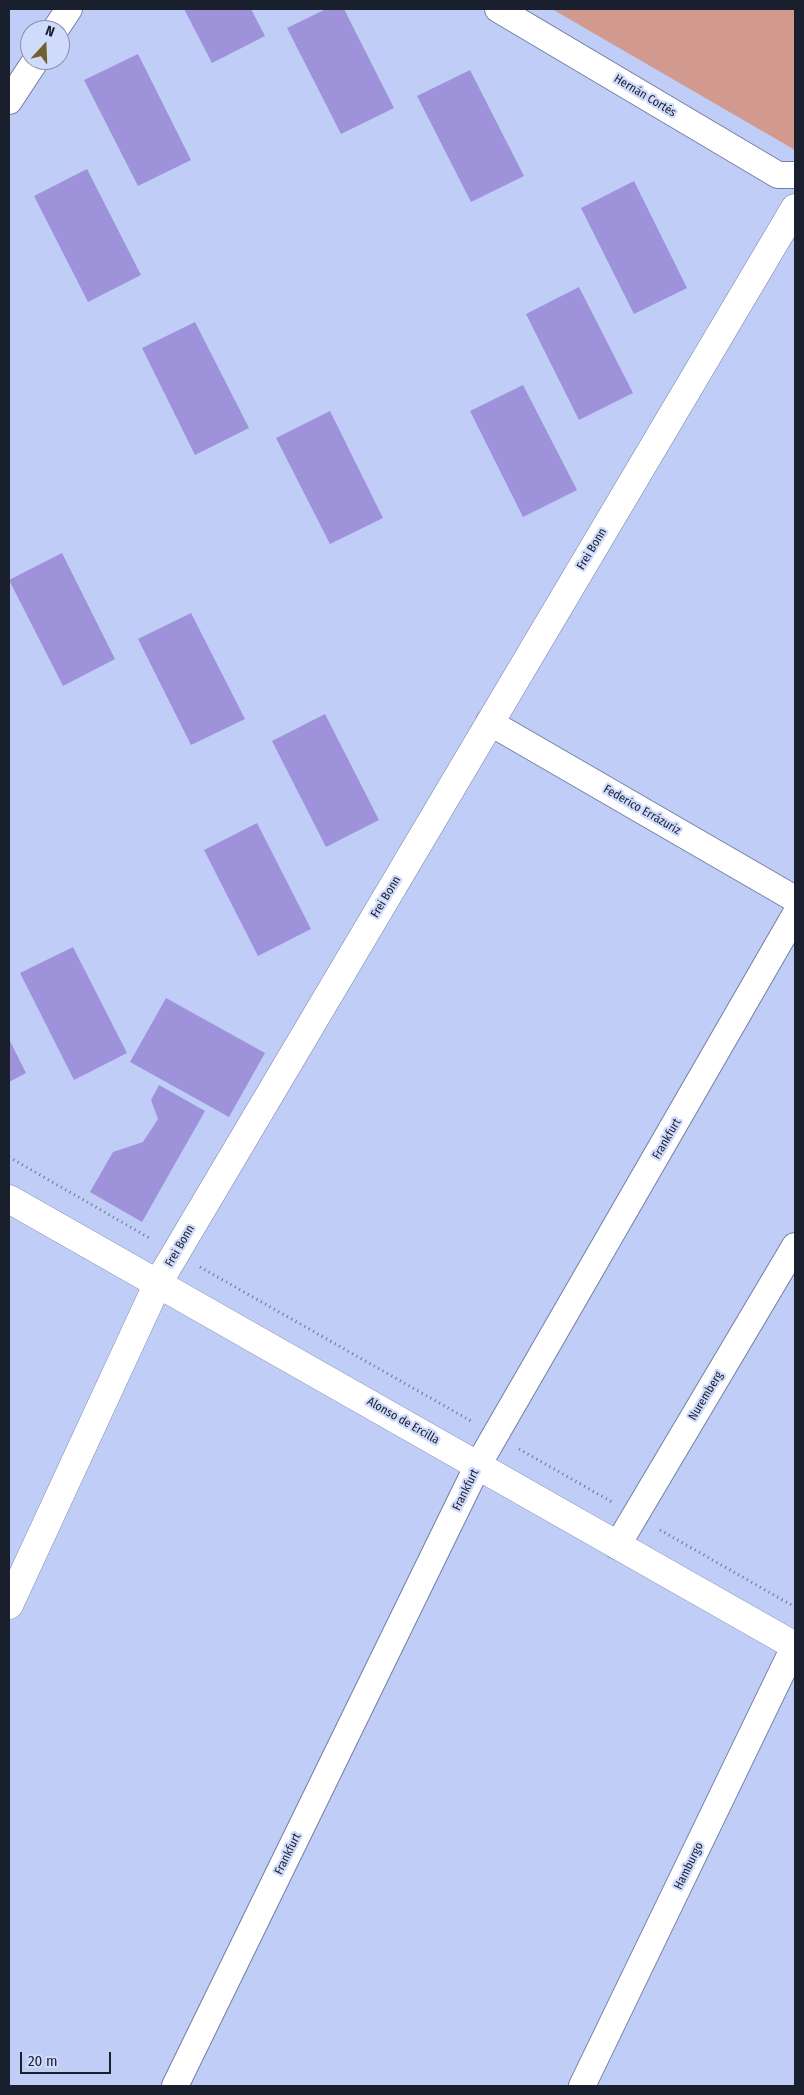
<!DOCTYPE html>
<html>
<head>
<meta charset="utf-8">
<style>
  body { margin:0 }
  #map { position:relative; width:804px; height:2095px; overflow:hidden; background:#c0cef7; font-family:"Fira Sans Condensed",sans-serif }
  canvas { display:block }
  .frame { position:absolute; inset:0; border:10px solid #1a1f2e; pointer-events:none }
  .north { position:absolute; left:20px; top:20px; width:50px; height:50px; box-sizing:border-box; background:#d0dbfc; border:1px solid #8790aa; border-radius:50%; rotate:20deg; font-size:14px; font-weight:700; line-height:20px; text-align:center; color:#1a1f2e }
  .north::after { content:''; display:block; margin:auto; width:18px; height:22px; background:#72612f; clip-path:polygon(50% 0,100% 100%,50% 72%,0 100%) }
  .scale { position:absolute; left:20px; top:2052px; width:91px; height:22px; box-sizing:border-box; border:2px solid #1a1f2e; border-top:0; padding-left:6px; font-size:15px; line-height:18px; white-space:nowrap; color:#1a1f2e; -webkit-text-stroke:4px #d0dbfc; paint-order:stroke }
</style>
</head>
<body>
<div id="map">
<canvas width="804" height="2095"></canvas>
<div class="frame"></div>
<div class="north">N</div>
<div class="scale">20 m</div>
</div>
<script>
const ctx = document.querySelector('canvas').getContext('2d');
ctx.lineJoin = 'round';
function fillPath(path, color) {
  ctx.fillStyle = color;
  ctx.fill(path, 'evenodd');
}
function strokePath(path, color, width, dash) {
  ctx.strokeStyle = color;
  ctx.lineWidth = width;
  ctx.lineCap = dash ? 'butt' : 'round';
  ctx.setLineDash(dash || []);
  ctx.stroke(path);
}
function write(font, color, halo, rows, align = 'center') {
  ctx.font = font + ' "Fira Sans Condensed",sans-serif';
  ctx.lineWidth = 4.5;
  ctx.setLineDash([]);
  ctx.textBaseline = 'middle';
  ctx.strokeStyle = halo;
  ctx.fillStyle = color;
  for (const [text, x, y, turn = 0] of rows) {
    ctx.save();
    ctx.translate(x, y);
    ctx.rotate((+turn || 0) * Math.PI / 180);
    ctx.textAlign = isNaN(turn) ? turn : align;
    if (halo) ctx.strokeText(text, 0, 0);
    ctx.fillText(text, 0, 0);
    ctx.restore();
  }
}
const green = new Path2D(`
  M552 9H795V150Z`);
const building = new Path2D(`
  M184 9H251L265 36 212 63Z
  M326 9H344L394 108 341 134 287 28Z
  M138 54 191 160 138 186 84 80Z
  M470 70 524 176 471 202 417 96Z
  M87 169 141 275 88 302 34 196Z
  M634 181 687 288 634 314 581 208Z
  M579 287 633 393 579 420 526 314Z
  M195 322 249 428 195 455 142 348Z
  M523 385 577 490 523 517 470 411Z
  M330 411 383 518 330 544 276 438Z
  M62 553 115 659 63 686 9 580Z
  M191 613 245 719 191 745 138 639Z
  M325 714 379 820 326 847 272 741Z
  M257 823 311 929 258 956 204 850Z
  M73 947 127 1053 74 1080 20 973Z
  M166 998 265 1053 229 1117 130 1062Z
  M9 1039 26 1073 9 1082Z
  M159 1085 205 1111 142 1222 90 1192 113 1152 143 1142 158 1119 151 1100Z`);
const path = new Path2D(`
  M9 1157 151 1239
  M200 1267 471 1421
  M519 1449 612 1502
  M660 1530 795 1607`);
const street = new Path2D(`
  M498 9 778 175H795
  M55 30 69 9
  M9 101 36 60
  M489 722 795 899
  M617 1546 795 1246
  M175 2086 478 1465 795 915
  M582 2086 795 1645`);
const secondary = new Path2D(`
  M9 1199 795 1646
  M9 1605 158 1283 795 208`);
const streetNames = [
  ["Hernán Cortés",645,96,31],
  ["Frei Bonn",592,549,-59],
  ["Federico Errázuriz",642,810,30],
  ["Frei Bonn",386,897,-59],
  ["Frankfurt",667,1139,-60],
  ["Frei Bonn",180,1246,-60],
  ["Nuremberg",706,1396,-59],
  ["Alonso de Ercilla",403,1421,30],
  ["Frankfurt",466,1490,-64],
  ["Frankfurt",288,1854,-64],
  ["Hamburgo",689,1866,-64]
];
fillPath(green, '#d2998e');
fillPath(building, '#9e92da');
strokePath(street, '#737fa5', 28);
strokePath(secondary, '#737fa5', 29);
strokePath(path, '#68718c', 3, [1, 4]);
strokePath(street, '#fff', 26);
strokePath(secondary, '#fff', 28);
write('12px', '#1a1f2e', '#d0dbfc', streetNames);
</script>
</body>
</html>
